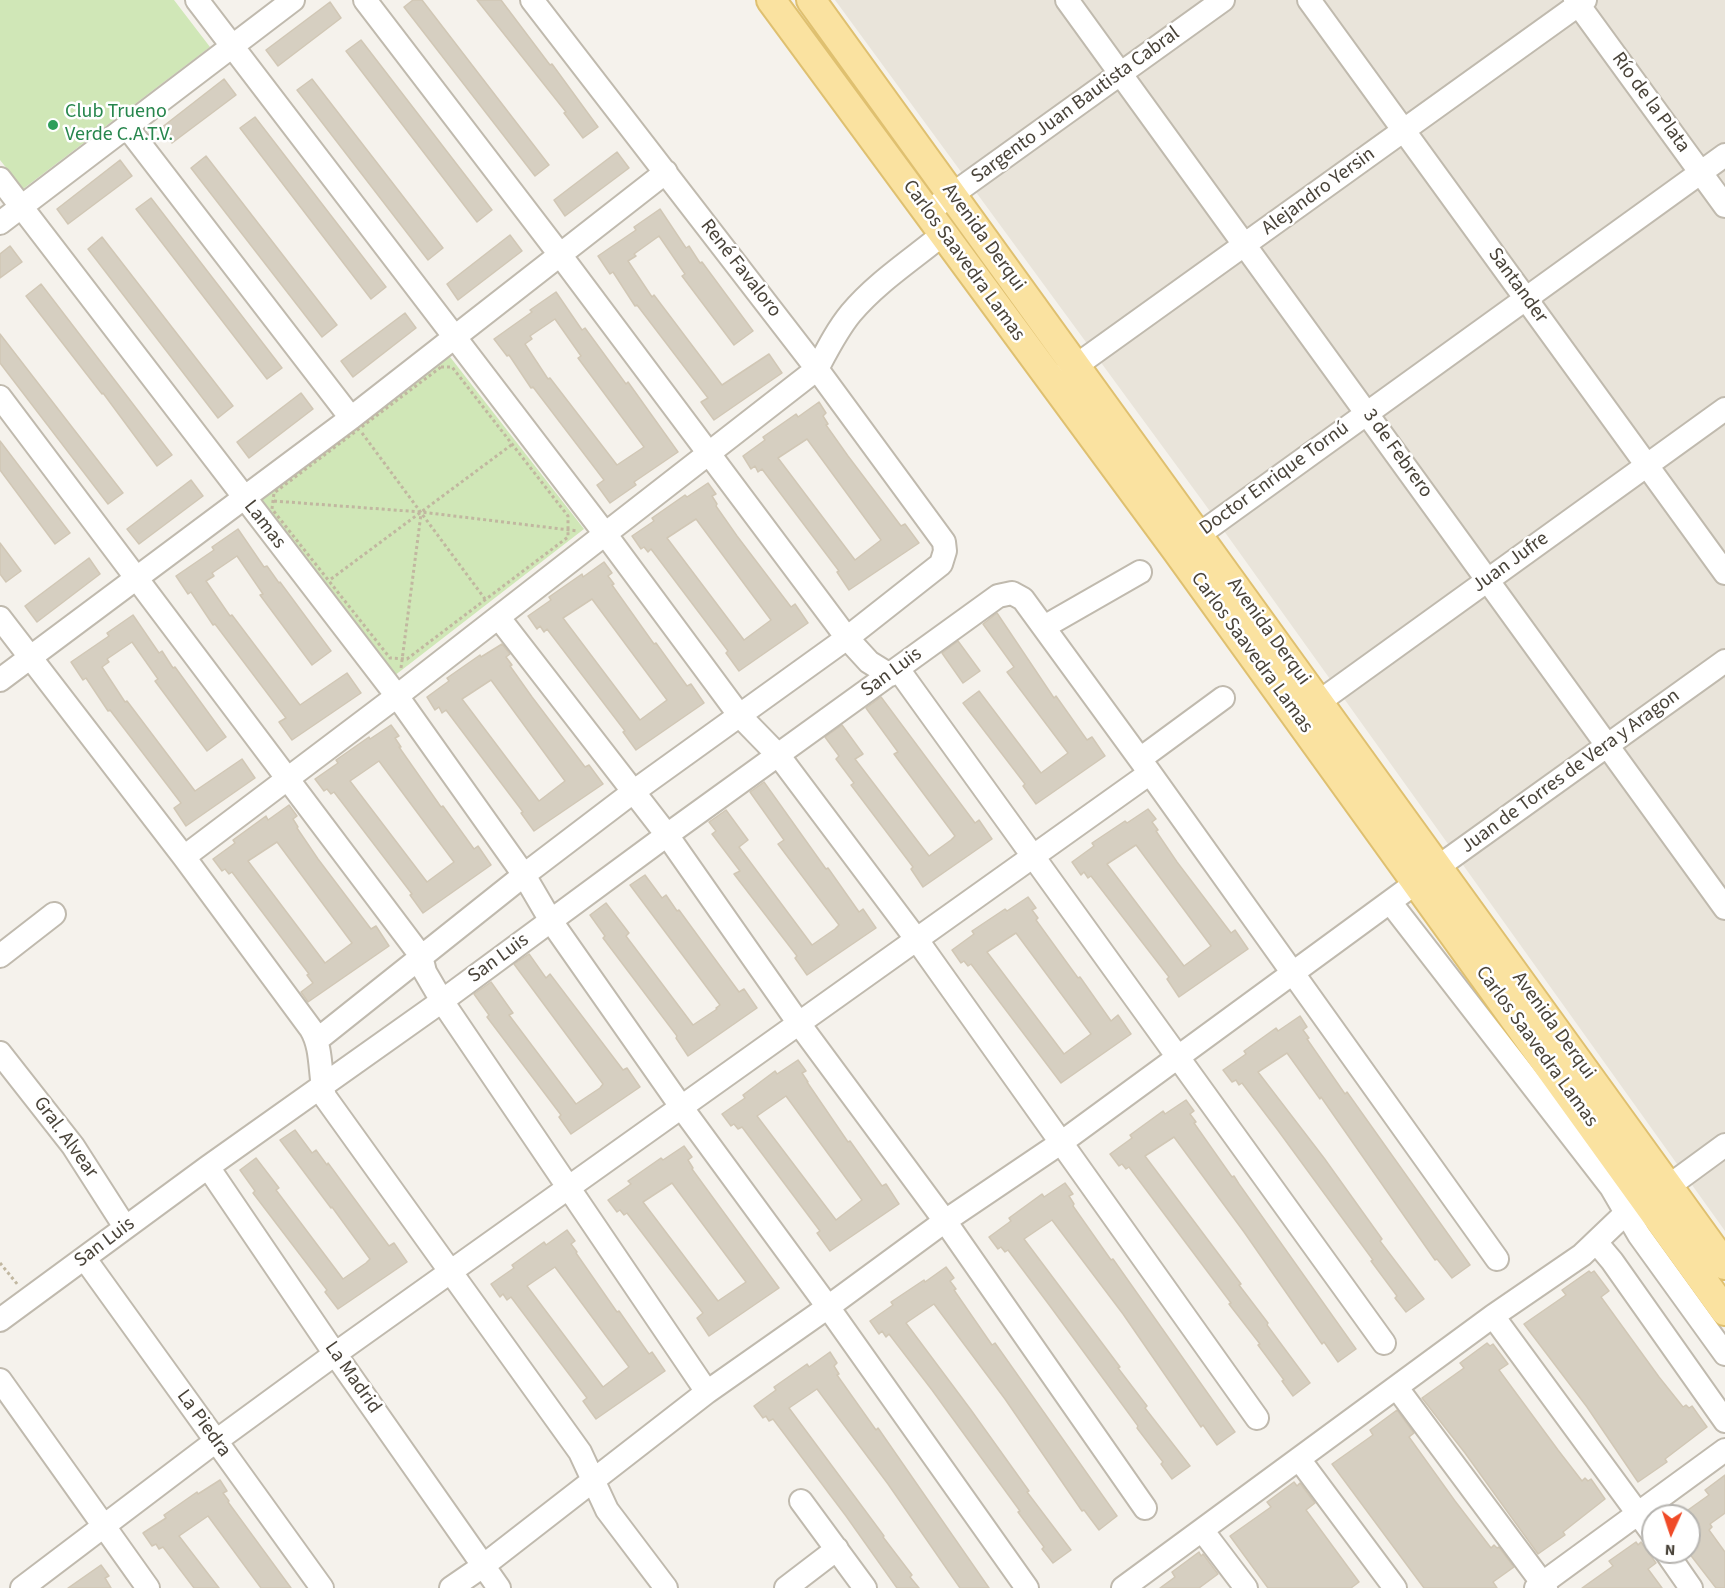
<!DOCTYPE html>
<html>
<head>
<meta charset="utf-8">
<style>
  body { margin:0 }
  #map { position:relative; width:1725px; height:1588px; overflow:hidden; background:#f5f2ec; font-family:"Source Sans 3",sans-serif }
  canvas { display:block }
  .north { position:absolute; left:1641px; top:1504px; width:60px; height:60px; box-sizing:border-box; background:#fff; border:2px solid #b6b4b0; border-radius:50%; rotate:183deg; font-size:16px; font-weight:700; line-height:24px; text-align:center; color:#494339 }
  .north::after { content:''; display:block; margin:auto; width:21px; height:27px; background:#f04b28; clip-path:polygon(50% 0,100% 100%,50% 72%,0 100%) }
</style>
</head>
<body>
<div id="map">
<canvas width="1725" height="1588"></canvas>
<div class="north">N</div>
</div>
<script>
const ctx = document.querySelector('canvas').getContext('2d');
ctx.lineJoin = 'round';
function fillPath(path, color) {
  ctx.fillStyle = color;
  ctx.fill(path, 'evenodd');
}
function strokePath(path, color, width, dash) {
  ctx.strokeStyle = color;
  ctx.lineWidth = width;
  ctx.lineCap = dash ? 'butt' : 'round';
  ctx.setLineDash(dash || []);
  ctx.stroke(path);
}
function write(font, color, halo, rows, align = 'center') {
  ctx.font = font + ' "Source Sans 3",sans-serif';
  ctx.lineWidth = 5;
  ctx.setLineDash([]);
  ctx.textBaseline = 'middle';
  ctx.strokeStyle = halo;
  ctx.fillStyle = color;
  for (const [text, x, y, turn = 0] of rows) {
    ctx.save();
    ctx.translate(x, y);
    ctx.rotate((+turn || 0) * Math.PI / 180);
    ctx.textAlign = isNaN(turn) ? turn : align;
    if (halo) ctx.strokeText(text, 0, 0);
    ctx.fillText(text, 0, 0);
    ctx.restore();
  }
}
const residential = new Path2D(`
  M835 0H1725V1231L1204 503Z`);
const green = new Path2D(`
  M0 0H174L210 47 23 189 0 160Z
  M447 353 584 529 394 676 257 500Z`);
const building = new Path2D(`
  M413 0H422L549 165 535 176 404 7Z
  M477 0H501L550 65 552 64 598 127 583 138 564 113 566 112Z
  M330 2 341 18 278 66 266 50Z
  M361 40 492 210 477 222 346 51Z
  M224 79 236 95 172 143 161 128Z
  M312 79 443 248 428 260 297 90Z
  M255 117 386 287 371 299 240 128Z
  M617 152 629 168 565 216 554 200Z
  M206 156 337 325 322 337 191 168Z
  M120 160 132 176 68 224 57 209Z
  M151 198 282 368 267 379 136 209Z
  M660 209 686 248 689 246 700 263 702 262 753 331 734 345 682 276 685 274 659 236 634 254 636 256 628 261 652 297 654 295 722 385 769 354 782 373 714 420 701 402 708 398 637 305 635 306 613 272 610 274 598 256 636 230 634 227Z
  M510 235 522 251 458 300 447 284Z
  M102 237 233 406 218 418 88 249Z
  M10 246 22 262 0 278V254Z
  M41 284 172 455 157 466 103 393 102 394 26 296Z
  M556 292 582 330 585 328 626 384 628 382 678 452 634 482 636 485 610 503 597 485 604 480 533 387 531 388 509 355 507 356 494 339 532 312 530 310ZM555 319 581 356 578 358 644 447 617 465 550 378 548 379 525 344 532 339 530 336Z
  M405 313 416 328 353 377 341 361Z
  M0 334 123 493 108 504 0 363Z
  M301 393 313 409 249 458 237 442Z
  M819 402 826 413 823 416 828 424 826 425 848 456 901 526 905 524 919 543 849 590 837 572 839 571 762 469 758 472 755 466 751 469 743 456 765 440 763 437 796 414 798 417ZM807 439 881 540 855 560 778 458Z
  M0 441 70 533 55 544 0 470Z
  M191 480 203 496 139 544 127 529Z
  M708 483 716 494 712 496 717 504 716 506 737 536 791 607 795 604 808 623 739 671 726 653 728 651 651 549 648 552 644 547 641 549 632 536 654 521 652 518 685 495 687 497ZM696 519 771 620 744 640 667 538Z
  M238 529 264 567 267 566 279 583 280 582 331 651 312 665 260 595 263 594 237 556 212 573 214 576 206 581 230 616 232 615 300 705 347 673 361 693 292 740 279 722 286 718 215 624 213 625 191 592 188 594 176 576 214 550 212 547Z
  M0 543 21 571 6 582 0 574Z
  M89 558 100 574 37 622 25 606Z
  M604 562 612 573 608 576 614 584 612 585 654 644 656 643 687 686 691 684 704 703 636 750 623 732 625 731 547 629 544 632 540 626 537 629 528 616 551 600 549 597 582 574 583 577ZM592 599 667 700 640 720 563 618Z
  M997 613 1054 698 1056 696 1087 740 1092 737 1105 756 1036 804 1023 786 1025 784 963 703 979 691 1041 773 1068 753 1007 672 1014 667 983 624Z
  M133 615 159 653 162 651 173 668 175 667 226 737 207 751 155 681 158 679 132 642 107 659 109 662 102 667 125 702 127 701 195 791 242 759 255 778 186 826 174 808 181 803 110 710 108 711 86 678 83 680 71 662 109 636 107 633Z
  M958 641 980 671 963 683 942 653Z
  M502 644 510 654 506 657 512 665 510 666 532 697 585 767 589 765 603 784 534 831 521 813 523 812 446 710 442 713 439 707 435 710 427 697 449 681 447 678 480 655 481 657ZM491 680 565 781 539 801 462 699Z
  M881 697 975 823 979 820 992 839 923 887 911 869 913 867 851 785 854 783 836 759 839 756 825 737 842 725 863 754 855 759 929 856 951 840 955 836 894 754 898 752 866 708Z
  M391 725 399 736 395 738 401 747H399L441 807 443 806 474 849 478 846 491 865 423 913 410 895 412 894 334 792 331 794 327 789 324 791 315 779 338 763 336 760 369 737 370 739ZM379 761 454 862 427 882 350 781Z
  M764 782 826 869 828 868 859 912 863 909 876 928 807 975 795 958 797 956 734 874 740 871 712 834 716 831 709 822 726 810 748 840 739 847 812 945 835 929 839 925 778 844 784 840 750 792Z
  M289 805 297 816 293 819 298 827 297 828 318 859 371 929 376 926 389 946 308 1002 301 992 313 983 307 975 309 974 232 872 229 874 225 869 222 871 213 859 235 843 233 840 266 816 268 820ZM277 842 352 943 325 963 248 861Z
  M1148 809 1156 819 1152 822 1158 830 1156 831 1177 862 1231 933 1235 930 1248 949 1179 997 1167 979 1169 977 1091 876 1088 878 1084 872 1081 875 1072 862 1094 846 1092 843 1125 821 1127 823ZM1136 845 1211 946 1184 966 1107 864Z
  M645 875 662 898 666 895 677 911 679 910 739 992 744 989 757 1008 688 1056 676 1038 677 1036 603 938 605 936 590 915 606 903 629 933 626 936 693 1025 717 1009 716 1008 720 1005 630 885Z
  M1028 897 1036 908 1032 910 1038 918 1036 920 1078 978 1080 977 1111 1021 1118 1015 1131 1034 1061 1083 971 964 968 966 964 961 961 963 952 950 974 934 972 931 1005 909 1007 911ZM1016 933 1091 1034 1064 1054 987 952Z
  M529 954 546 978 550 974 623 1070 627 1068 640 1087 571 1134 559 1117 561 1115 487 1017 489 1015 474 994 491 982 513 1013 509 1015 576 1104 600 1088 603 1084 514 964Z
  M1300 1016 1307 1027 1303 1030 1309 1038 1307 1039 1345 1094 1347 1092 1470 1265 1452 1278 1437 1259 1435 1260 1321 1097 1320 1099 1287 1053 1258 1072 1324 1158 1382 1239 1380 1241 1424 1299 1406 1312 1395 1298 1397 1296 1371 1261 1373 1260 1277 1129 1242 1083 1239 1085 1236 1080 1232 1082 1223 1070 1246 1054 1244 1051 1276 1028 1278 1031Z
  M798 1060 806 1071 802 1073 808 1082H807L848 1142 850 1141 882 1186 886 1184 899 1204 830 1251 817 1233 820 1231 742 1127 738 1129 734 1124 731 1126 722 1114 745 1098 743 1095 775 1071 777 1074ZM786 1096 862 1200 836 1220 757 1116Z
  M1186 1100 1194 1111 1190 1114 1196 1122 1194 1123 1232 1177 1234 1176 1239 1184 1356 1349 1338 1362 1324 1342 1322 1344 1244 1232 1174 1137 1145 1156 1241 1284 1239 1285 1268 1323 1267 1325 1310 1383 1293 1396 1282 1381 1284 1380 1258 1345 1260 1344 1229 1304 1231 1303 1129 1167 1126 1169 1122 1164 1119 1166 1110 1154 1132 1138 1130 1135 1163 1111 1165 1114Z
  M295 1130 312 1153 316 1150 327 1165 328 1163 389 1246 394 1243 407 1262 338 1309 325 1292 327 1290 253 1193 255 1191 240 1170 256 1158 279 1188 276 1190 343 1279 366 1263 370 1259 332 1207 331 1208 280 1140Z
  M684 1146 692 1157 688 1160 693 1168 692 1169 779 1288 709 1336 697 1318 703 1313 627 1213 624 1215 620 1210 617 1212 608 1200 631 1184 628 1181 661 1158 663 1160ZM672 1183 746 1282 718 1301 643 1202Z
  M1065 1183 1073 1194 1069 1196 1074 1204 1073 1206 1111 1260 1113 1259 1235 1432 1217 1445 1203 1425 1201 1427 1123 1314 1052 1220 1024 1239 1120 1367 1118 1368 1147 1406 1145 1408 1190 1466 1172 1479 1161 1464 1163 1462 1137 1428 1138 1426 1050 1306 1008 1250 1005 1252 1001 1247 998 1249 989 1237 1011 1221 1009 1218 1042 1194 1044 1197Z
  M567 1230 575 1241 571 1244 577 1252 576 1253 617 1312 619 1311 649 1354 652 1352 665 1371 596 1419 583 1401 587 1398 511 1297 507 1300 503 1294 500 1297 491 1284 514 1268 512 1265 544 1242 546 1245ZM555 1267 629 1367 603 1387 527 1286Z
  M946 1267 954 1278 950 1281 956 1289 954 1290 992 1345 995 1343 1117 1516 1099 1530 1084 1510 1082 1511 1005 1399 934 1304 906 1323 971 1410 1029 1491 1027 1492 1071 1550 1053 1563 1042 1549 1044 1547 1018 1512 1020 1511 932 1390 889 1334 886 1337 882 1331 879 1334 870 1321 893 1305 891 1302 924 1280 925 1282Z
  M1589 1271 1591 1273 1594 1271 1609 1291 1601 1297 1659 1377 1683 1407 1686 1405 1689 1408 1692 1406 1707 1427 1665 1459 1667 1462 1638 1482 1587 1407 1524 1324 1566 1295 1562 1290Z
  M1487 1343 1490 1346 1493 1344 1508 1364 1499 1370 1558 1450 1582 1481 1585 1478 1588 1481 1591 1479 1605 1499 1563 1532 1565 1535 1538 1554 1465 1453 1422 1398 1464 1368 1460 1363Z
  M830 1352 837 1363 834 1366 839 1374 837 1375 876 1430 878 1428 989 1588H960L888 1484 817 1389 789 1408 884 1536 883 1537 912 1575 910 1577 919 1588H897L846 1516 773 1419 769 1421 766 1416 763 1418 754 1406 776 1390 774 1387 807 1364 809 1367Z
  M1397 1410 1414 1433 1409 1437 1455 1501 1491 1548 1494 1545 1497 1548 1499 1547 1514 1567 1493 1582 1497 1588H1424L1332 1464 1373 1435 1370 1430Z
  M1725 1475V1513L1710 1524 1712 1527 1709 1530 1725 1552V1588H1716L1689 1553 1690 1513 1688 1510 1709 1495 1705 1490Z
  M220 1480 227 1491 223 1493 229 1501 228 1502 291 1588H261L208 1516 179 1536 219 1588H194L163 1547 159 1549 156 1544 152 1546 143 1533 166 1518 164 1515 197 1492 198 1494Z
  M1294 1482 1297 1486 1300 1483 1315 1503 1306 1510 1359 1582 1351 1588H1268L1230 1536 1271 1507 1267 1502Z
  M1636 1542 1638 1545 1641 1542 1656 1563 1648 1569 1662 1588H1582L1613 1566 1609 1561Z
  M1199 1552 1201 1556 1203 1554 1218 1574 1199 1588H1160L1175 1577 1172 1572Z
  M101 1565 109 1576 105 1578 111 1588H68Z`);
const path = new Path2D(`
  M441 367H452L568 516V537L407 659 390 658 272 509 274 493Z
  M362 433 485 599
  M274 501 421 512 578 531
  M331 579 514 443
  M401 668 421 514
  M0 1263 18 1285`);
const minor = new Path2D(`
  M197 0 606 535 740 716 779 756 917 940 1257 1418
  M365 0 561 256 847 638 869 662 890 675
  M1067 0 1725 908
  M1309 0 1725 573
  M1575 0 1725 206
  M127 127 351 418
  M0 179 397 696 524 875 551 921 682 1108 828 1307 1027 1588
  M939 204 1223 0
  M0 223 293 0
  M1063 375 1585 0
  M0 397C140 584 282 769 421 956L425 972 442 1001 707 1392
  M1186 544 1725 155
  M0 618 184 857 311 1029C323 1049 319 1075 325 1097L580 1452 607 1510 666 1588
  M499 618 667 835 800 1025 945 1221 1145 1508
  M1044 627 1140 572
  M898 669 1384 1343
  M0 680 351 418 666 172
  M1305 712 1725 409
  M1140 759 1223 698
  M184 857 397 696 817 369C827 350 837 330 851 313 877 282 913 259 943 234
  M1390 902 1611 1187 1639 1235 1725 1354
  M0 956 54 914
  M317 1040 524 875 633 792 847 638 941 564 945 551 944 542 817 369 532 0
  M0 1053 73 1146 125 1227
  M208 1167 335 1354 499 1588
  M1669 1186 1725 1145
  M1596 1242 1612 1261 1725 1421
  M85 1259 322 1588
  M1493 1316 1653 1534
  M0 1320 208 1167 442 1001 667 835 998 596 1012 593 1023 599 1150 773 1497 1259
  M0 1380 148 1588
  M1397 1388 1546 1588
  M1299 1459 1395 1588
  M801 1501 865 1588
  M1202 1530 1246 1588
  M1666 1552 1691 1588
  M22 1588 216 1441 335 1354 1150 773
  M451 1588 483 1566 707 1392 828 1307 945 1221 1062 1142 1417 882 1725 661
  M786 1588 837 1549
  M1123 1588 1493 1316 1582 1255 1626 1213
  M1536 1588 1725 1450`);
const major = new Path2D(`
  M771 0 1177 551 1725 1311
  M811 0 1725 1265`);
const markers = [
  [53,125,6,"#2e9e5b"]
];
const streetNames = [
  ["Río de la Plata",1650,103,54],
  ["Sargento Juan Bautista Cabral",1076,106,-36],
  ["Alejandro Yersin",1319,192,-36],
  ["Avenida Derqui",983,238,54],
  ["Carlos Saavedra Lamas",963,261,54],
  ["René Favaloro",740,269,52],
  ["Santander",1517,286,54],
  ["3 de Febrero",1397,454,54],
  ["Doctor Enrique Tornú",1275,479,-36],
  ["Lamas",264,525,52],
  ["Juan Jufre",1511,563,-36],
  ["Avenida Derqui",1268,632,54],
  ["Carlos Saavedra Lamas",1251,653,54],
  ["San Luis",892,673,-36],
  ["Juan de Torres de Vera y Aragon",1571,772,-36],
  ["San Luis",499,959,-36],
  ["Avenida Derqui",1553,1026,54],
  ["Carlos Saavedra Lamas",1536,1047,54],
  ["Gral. Alvear",65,1138,54],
  ["San Luis",105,1243,-37],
  ["La Madrid",352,1378,55],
  ["La Piedra",203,1424,54]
];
const leisureNames = [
  ["Club Trueno",65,113],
  ["Verde C.A.T.V.",65,136]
];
fillPath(residential, '#e9e4da');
fillPath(green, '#d0e7b7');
fillPath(building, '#d6cfc1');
strokePath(building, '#d1c7b5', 1.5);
strokePath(minor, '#c0baae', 26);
strokePath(major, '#dfc070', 32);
strokePath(path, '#c1b7a0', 3, [3, 3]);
strokePath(minor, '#fff', 22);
strokePath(major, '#fae2a0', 28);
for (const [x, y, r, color] of markers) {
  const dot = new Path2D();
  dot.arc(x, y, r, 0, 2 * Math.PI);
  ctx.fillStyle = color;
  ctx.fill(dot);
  strokePath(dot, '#fff', 2);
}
write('20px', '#494339', '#fff', streetNames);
write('20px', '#27864d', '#fff', leisureNames, 'left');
</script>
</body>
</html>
